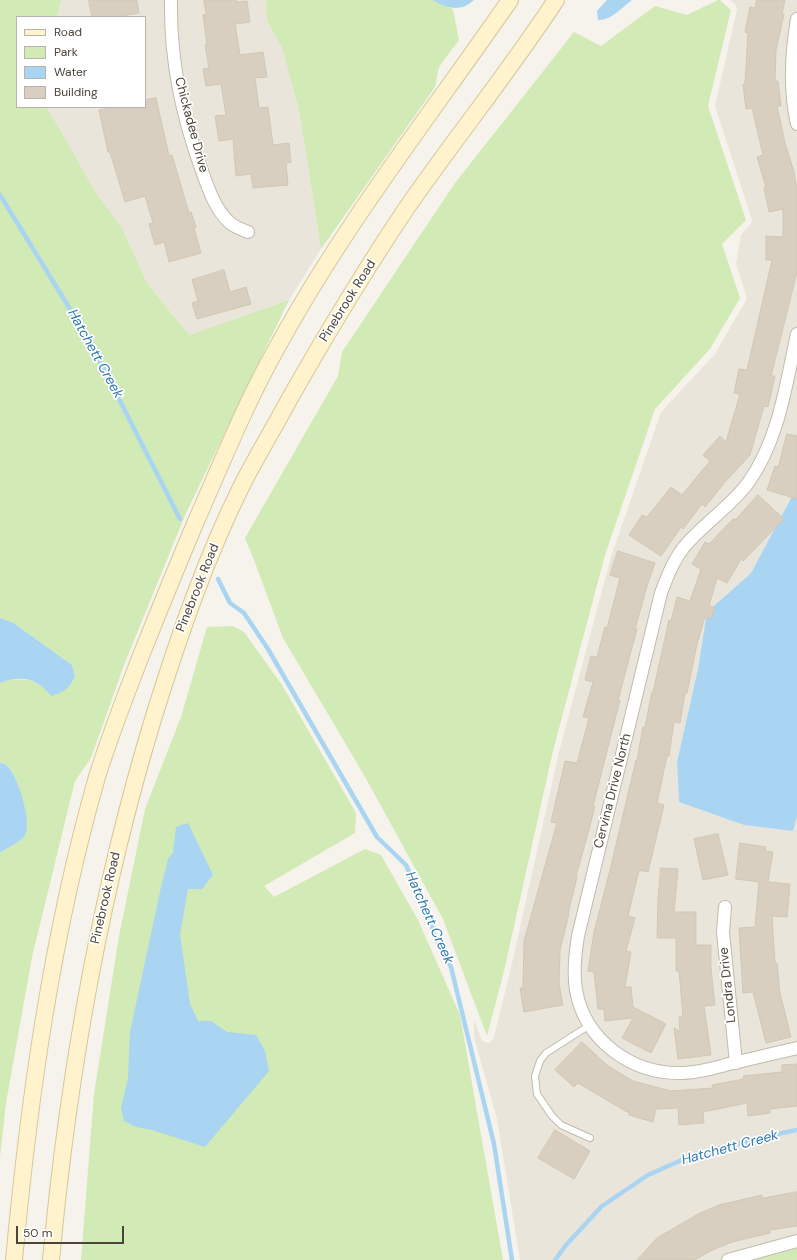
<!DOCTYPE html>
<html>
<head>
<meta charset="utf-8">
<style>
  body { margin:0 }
  #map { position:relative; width:797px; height:1260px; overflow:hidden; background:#f6f3ec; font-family:"DM Sans",sans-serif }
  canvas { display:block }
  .legend { position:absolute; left:16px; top:16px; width:130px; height:92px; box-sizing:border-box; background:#fff; border:1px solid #b7b4b0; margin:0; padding:5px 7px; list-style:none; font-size:12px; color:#4b4439 }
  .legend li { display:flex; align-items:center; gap:8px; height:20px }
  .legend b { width:20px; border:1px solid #b7b4b0 }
  .scale { position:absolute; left:16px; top:1226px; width:108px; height:18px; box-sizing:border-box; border:2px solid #4b4439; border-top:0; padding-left:5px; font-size:12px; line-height:14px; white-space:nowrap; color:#4b4439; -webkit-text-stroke:3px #fff; paint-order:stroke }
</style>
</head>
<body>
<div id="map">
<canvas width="797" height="1260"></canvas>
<ul class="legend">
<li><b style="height:5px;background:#fff3cd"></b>Road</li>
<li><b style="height:11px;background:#d2eab5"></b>Park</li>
<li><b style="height:11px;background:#a9d4f2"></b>Water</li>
<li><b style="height:11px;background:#d8cfc1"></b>Building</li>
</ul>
<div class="scale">50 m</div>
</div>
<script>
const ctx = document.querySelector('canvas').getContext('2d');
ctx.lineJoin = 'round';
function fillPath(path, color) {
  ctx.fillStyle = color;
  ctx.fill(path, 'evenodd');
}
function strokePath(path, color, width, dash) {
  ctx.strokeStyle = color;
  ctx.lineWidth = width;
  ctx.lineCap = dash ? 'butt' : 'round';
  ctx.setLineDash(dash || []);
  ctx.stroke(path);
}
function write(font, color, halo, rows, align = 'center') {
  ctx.font = font + ' "DM Sans",sans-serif';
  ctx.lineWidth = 3.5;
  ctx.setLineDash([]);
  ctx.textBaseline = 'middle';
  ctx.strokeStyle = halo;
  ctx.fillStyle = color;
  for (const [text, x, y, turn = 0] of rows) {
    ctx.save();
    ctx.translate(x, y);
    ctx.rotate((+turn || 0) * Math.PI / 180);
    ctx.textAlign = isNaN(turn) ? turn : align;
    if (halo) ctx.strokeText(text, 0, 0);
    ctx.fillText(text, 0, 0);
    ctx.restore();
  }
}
const residential = new Path2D(`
  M61 0H266L267 21 282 48 299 110 321 249 289 300 189 335 147 283 122 228 96 193 61 131 46 107H145V17H57Z
  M730 0H797V487L751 573 707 612 698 669 677 762 679 802 744 825 793 831 797 817V1260H520L497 1119 474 1037V1020L482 1041 488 1043 491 1041 494 1037 511 968 559 752 611 557 661 412 715 354 745 302 747 298 736 264 741 235 751 224 752 220 715 106 737 9 735 4Z`);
const green = new Path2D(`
  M0 0H61L57 17H17V107H46L61 131 96 193 122 228 147 283 189 335 289 300 186 513 124 665 91 758 75 781 32 957 6 1103 0 1157V853C6 848 22 842 25 835 31 825 16 775 8 767 6 764 3 763 0 763V683C17 677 32 678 46 689L75 676 72 665 12 622 0 618Z
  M266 0H432L453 9 459 40 439 67 435 87 321 249 299 110 282 48 267 21Z
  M718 0H720L731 10 708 106 746 220 722 244 740 298 710 349 655 409 605 555 553 751 505 967 487 1036 443 919 364 775 283 638 254 560 245 538 338 376 342 352 455 183 574 32 601 46 655 6 687 15Z
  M233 626 244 632 282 685 356 813 355 833 264 886 274 897 365 849 381 855 418 920 460 1015 503 1260H81L94 1094 119 936 145 809 181 717 207 627Z
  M797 1248V1260H752Z`);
const water = new Path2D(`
  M432 0H474C460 13 447 8 432 0Z
  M607 0H632C621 8 612 20 598 20L597 11Z
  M797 487V817L793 831 744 825 679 802 677 762 698 669 707 612 751 573Z
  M0 618 12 622 72 665 75 676C69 689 64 692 51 696 37 678 21 675 0 683Z
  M0 763C3 763 6 764 8 767 18 777 32 822 25 835 22 842 6 848 0 853Z
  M188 823 213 875 202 889H188L180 934 190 1004 198 1021H211L227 1032 256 1035 265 1051 269 1071 205 1147 152 1130 136 1127 124 1121 121 1108 128 1078 130 1032 161 887 168 859 173 853 176 827Z`);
const stream = new Path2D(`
  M0 195 89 340 180 519
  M218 579 230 603 244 613 268 649 377 837 406 865 418 892 421 904 429 915 434 935 451 967 494 1144 512 1260
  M555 1260 566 1245 602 1206 648 1175 693 1155 772 1135 797 1130`);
const building = new Path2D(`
  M89 0H137L139 13 115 17H92Z
  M204 0H236L237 2 247 1 250 22 235 24 240 55 263 52 267 77 255 78 259 108 268 107 273 145 289 143 291 162 286 163 288 185 253 188 251 174 236 176 233 139 219 141 215 116 226 115 221 84 206 86 203 69 209 68 205 45H207L203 15 206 14Z
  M757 0H785L782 14H784L776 50 775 81H778L781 106H777L785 143 794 172 797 189V272L771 376H775L768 407 764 406 750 455 725 482 705 507 702 504 683 529 681 527 661 556 629 535 642 515 647 517 671 487 682 495 710 461 703 455 720 436 726 442 740 394 734 393 739 369 747 370 772 260H766V236L783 237V209L769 212 764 188 766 187 757 157 763 155 752 108 746 109 743 84H745L748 33 745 32 750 7 755 8Z
  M156 98 169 156 172 155 189 213 191 212 196 227 194 228 201 253 169 262 164 242 155 245 149 224 153 223 145 196 125 202 110 152H108L99 110 113 107H145V100Z
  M224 270 230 292 246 287 251 304 197 319 192 303 198 301 192 280Z
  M787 434 797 436V499L767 490 775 466 778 467Z
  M758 495 784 519 743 561 741 559 727 583 717 578 709 606 715 607 711 619 705 617 697 644 687 693H685L680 723 674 722 669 756H667L657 803 664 805 654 847 648 872 639 870 628 916 635 918 626 951 631 952 625 987H631L633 1007 666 1024 651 1053 622 1038 633 1018 605 1021 604 1009H598L594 972 588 971 594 932 611 866 636 760H637L643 727H645L652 692H653L669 620 671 621 677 597 690 601 701 569 692 564 705 542 709 544 734 518 735 520Z
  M618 551 655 563 647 586 635 629H637L618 700H620L593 806H595L587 837 576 876 577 877 568 914H569L560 950 559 984 563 1005 524 1012 520 988H523L524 941 557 823 551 822 565 761 577 763 589 718 583 717 593 682 585 680 591 656 597 657 605 627 607 628 620 578 610 575Z
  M718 834 728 875 703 880 694 839Z
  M740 843 766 847 765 851 773 852 768 882 790 884 787 917 772 916 775 963H777L780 993 791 1037 766 1043 753 992 743 993 739 928 755 927 759 882 736 879Z
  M661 868 678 869 674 912H696V945H711V969L715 1005 704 1006 711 1055 678 1059 674 1028 680 1032 679 1017 683 1016 679 971H676V938H657L658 900Z
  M582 1042 608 1066 633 1081 671 1091 713 1088 712 1085 744 1079 743 1076 782 1072V1065L797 1064V1106L770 1109V1113L748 1116 747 1103 703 1112 704 1123 679 1125 678 1108 656 1109 653 1122 629 1115V1113L578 1083 574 1087 555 1070Z
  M555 1130 590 1151 574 1179 538 1158Z
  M797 1192V1226L770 1230V1233L732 1242 710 1251 695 1260H637L657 1238 700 1213 719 1205 762 1195V1198Z`);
const lane = new Path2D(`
  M590 1025 546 1053 540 1061 535 1076 537 1094 552 1116 561 1125 590 1138`);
const street = new Path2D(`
  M171 0C170 58 182 117 202 171 208 188 215 209 229 222 234 227 241 229 248 232
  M797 19C791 54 789 88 797 124
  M797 334C786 384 779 440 748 483 730 507 703 524 684 547 673 561 667 577 661 593L578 936C575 954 573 972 576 990 585 1041 632 1074 681 1073 698 1073 714 1068 729 1064 752 1059 774 1053 797 1048
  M725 907 723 932 736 1063
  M728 1260 797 1241`);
const secondary = new Path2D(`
  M14 1260C29 1098 52 934 97 777 110 735 126 694 142 653 160 608 178 564 197 519 223 460 247 400 279 344 346 222 431 114 510 0
  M51 1260C68 1076 100 893 154 716 179 636 206 557 243 483 258 454 275 426 290 398 327 333 365 270 406 209 455 138 509 72 556 0`);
const streetNames = [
  ["Chickadee Drive",191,125,75],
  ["Pinebrook Road",348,301,-58],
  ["Pinebrook Road",198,588,-68],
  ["Cervina Drive North",613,791,-76],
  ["Pinebrook Road",106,898,-77],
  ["Londra Drive",728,985,-96]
];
const waterNames = [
  ["Hatchett Creek",95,354,61],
  ["Hatchett Creek",429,918,66],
  ["Hatchett Creek",730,1148,-15]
];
fillPath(residential, '#eae5da');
fillPath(green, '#d2eab5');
fillPath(water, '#a9d4f2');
strokePath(stream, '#a9d4f2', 4.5);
fillPath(building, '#d8cfc1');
strokePath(building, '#d3c7b4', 1);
strokePath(lane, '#c2bbae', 8);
strokePath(street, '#c2bbae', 14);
strokePath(secondary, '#d6c79b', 18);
strokePath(lane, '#fff', 6);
strokePath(street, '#fff', 12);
strokePath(secondary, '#fff3cd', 16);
write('13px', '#4b4439', '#fff', streetNames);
write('italic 14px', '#2e7ab2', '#fff', waterNames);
</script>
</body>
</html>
